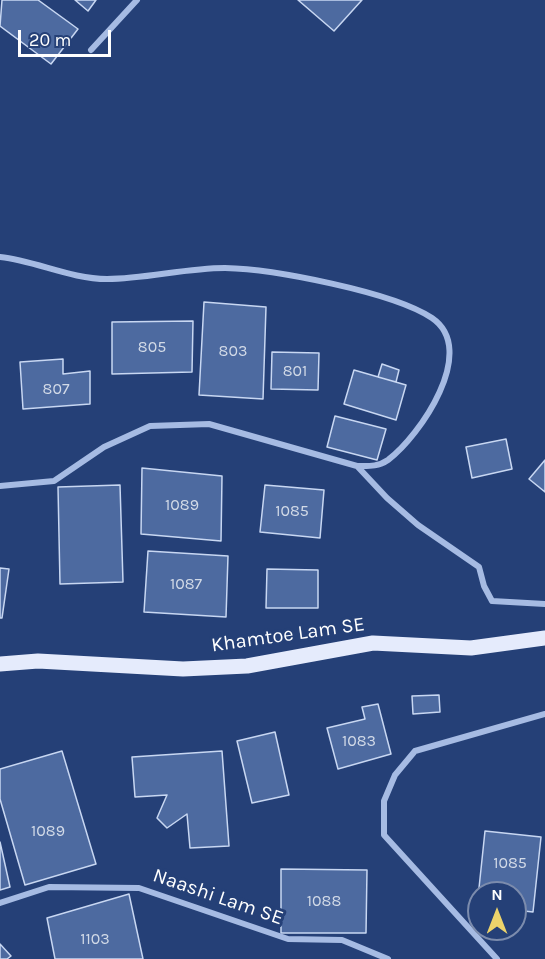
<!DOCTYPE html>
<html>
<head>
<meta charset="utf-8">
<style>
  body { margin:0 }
  #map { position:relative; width:545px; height:959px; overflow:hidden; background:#254077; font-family:Karla,sans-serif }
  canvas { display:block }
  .north { position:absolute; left:467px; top:881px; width:60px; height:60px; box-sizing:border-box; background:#254077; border:2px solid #7c8cad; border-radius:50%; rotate:0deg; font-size:16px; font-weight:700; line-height:24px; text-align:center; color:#fff }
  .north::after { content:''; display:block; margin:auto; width:21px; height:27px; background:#ecd36b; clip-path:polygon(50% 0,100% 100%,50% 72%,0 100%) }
  .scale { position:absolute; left:18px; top:30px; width:93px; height:27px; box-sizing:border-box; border:3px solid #fff; border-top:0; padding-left:8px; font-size:18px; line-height:21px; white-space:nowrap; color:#fff; -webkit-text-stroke:4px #254077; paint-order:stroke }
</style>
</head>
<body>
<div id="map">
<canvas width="545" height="959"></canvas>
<div class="north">N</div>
<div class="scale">20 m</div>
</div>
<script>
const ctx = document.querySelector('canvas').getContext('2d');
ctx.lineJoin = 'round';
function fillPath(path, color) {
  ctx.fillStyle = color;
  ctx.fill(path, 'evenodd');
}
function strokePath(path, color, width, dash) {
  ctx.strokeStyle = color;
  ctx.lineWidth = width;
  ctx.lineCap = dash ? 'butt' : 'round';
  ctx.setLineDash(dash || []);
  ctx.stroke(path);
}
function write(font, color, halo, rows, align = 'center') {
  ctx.font = font + ' Karla,sans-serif';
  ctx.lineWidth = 6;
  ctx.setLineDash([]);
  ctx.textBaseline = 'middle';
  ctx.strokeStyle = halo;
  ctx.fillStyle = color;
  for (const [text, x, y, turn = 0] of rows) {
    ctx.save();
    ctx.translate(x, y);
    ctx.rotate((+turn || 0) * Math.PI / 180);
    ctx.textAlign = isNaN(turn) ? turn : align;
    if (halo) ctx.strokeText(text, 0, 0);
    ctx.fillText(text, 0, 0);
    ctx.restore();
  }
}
const building = new Path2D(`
  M2 0H38L78 29 51 64 0 26Z
  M75 0H96L88 11Z
  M298 0H362L334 31Z
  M204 302 266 307 263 399 199 395Z
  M193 321 192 372 112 374V322Z
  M272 352 319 353 318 390 271 389Z
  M63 359V374L90 371V404L23 409 20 362Z
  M382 364 399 370 396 382 378 377Z
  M354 370 406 385 396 420 344 404Z
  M335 416 386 429 377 460 327 447Z
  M506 439 512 469 472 478 466 447Z
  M545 460V492L529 479Z
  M142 468 222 476 221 541 141 534Z
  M120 485 123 582 60 584 58 487Z
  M265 485 324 490 320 538 260 532Z
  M148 551 228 556 226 617 144 612Z
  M0 568 9 569 2 618H0Z
  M267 569 318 570V608H266Z
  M439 695 440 712 413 714 412 696Z
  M378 704 391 754 338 769 327 728 365 719 362 707Z
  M275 732 289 795 252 803 237 741Z
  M62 751 96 864 25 885 0 799V769Z
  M222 751 229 846 190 848 187 814 167 828 157 818 167 795 135 797 132 757Z
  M485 831 541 837 533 912 515 910V893L479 888Z
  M0 842 10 887 0 890Z
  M281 869 367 870 366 933H281Z
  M129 894 143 959H55L47 918Z
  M0 944 11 956 7 959H0Z`);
const street = new Path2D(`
  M91 50 137 0
  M0 257C36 261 71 279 107 279 146 279 185 268 225 268 273 269 393 292 432 318 479 350 420 436 388 460 378 467 368 466 357 466
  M0 486 54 481 104 447 150 426 209 424 357 466 387 498 418 525 479 567 484 586 492 601 545 604
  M0 903 49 887 139 888 288 939 342 940 388 959
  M497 959 384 835V801L395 775 415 751 545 714`);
const primary = new Path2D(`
  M0 664 38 661 183 669 247 666 373 643 471 648 545 638`);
const numberNames = [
  ["805",152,347],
  ["803",233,351],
  ["801",295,371],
  ["807",56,389],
  ["1089",182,505],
  ["1085",292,511],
  ["1087",186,584],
  ["1083",359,741],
  ["1089",48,831],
  ["1085",510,863],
  ["1088",324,901],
  ["1103",95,939]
];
const streetNames = [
  ["Khamtoe Lam SE",288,635,-8],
  ["Naashi Lam SE",218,897,19]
];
fillPath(building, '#4d6aa0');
strokePath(building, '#c8d7f2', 1.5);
strokePath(street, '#a6bbe3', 6);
strokePath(primary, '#e5ebfc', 15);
write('16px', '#d2dae7', null, numberNames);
write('20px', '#fff', '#254077', streetNames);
</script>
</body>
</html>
